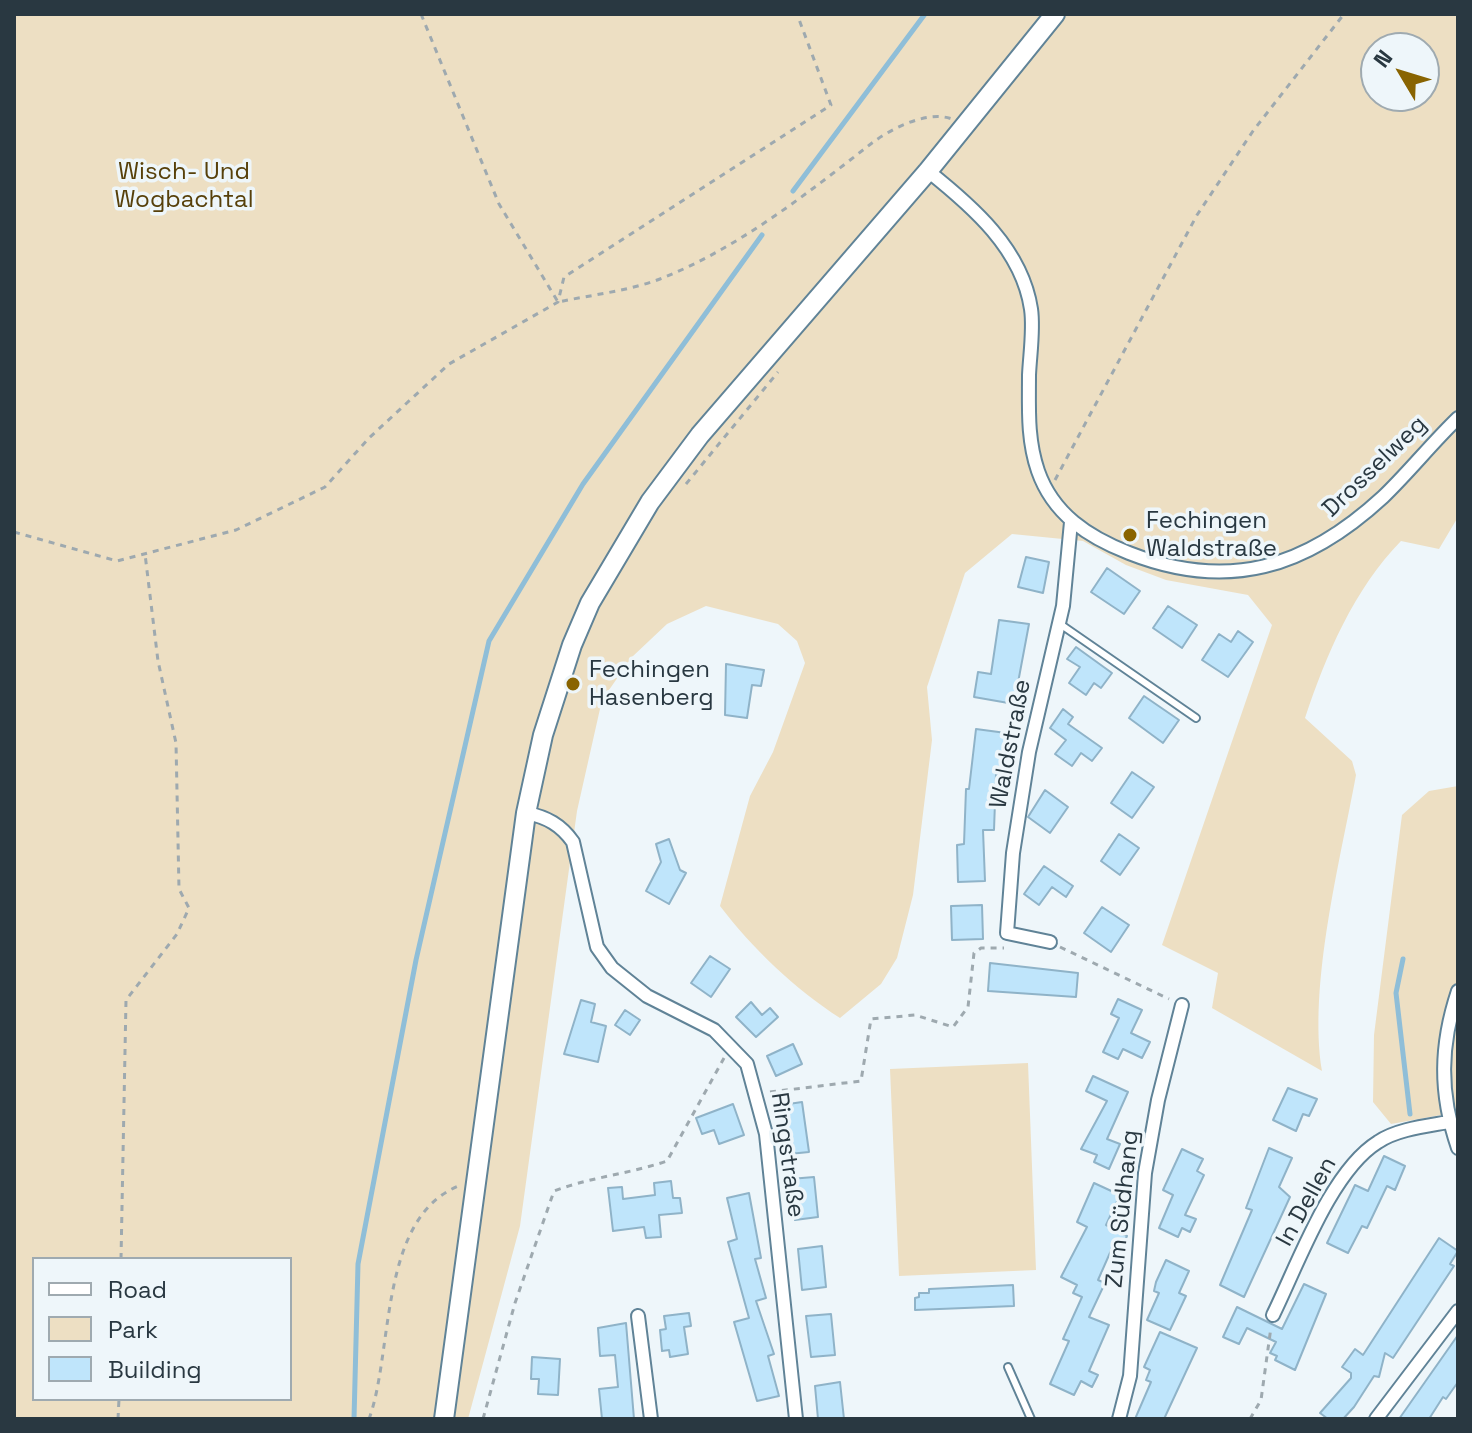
<!DOCTYPE html>
<html>
<head>
<meta charset="utf-8">
<style>
  body { margin:0 }
  #map { position:relative; width:1472px; height:1433px; overflow:hidden; background:#eef6fa; font-family:"Space Grotesk",sans-serif }
  canvas { display:block }
  .frame { position:absolute; inset:0; border:16px solid #293841; pointer-events:none }
  .legend { position:absolute; left:32px; top:1257px; width:260px; height:144px; box-sizing:border-box; background:#eef6fa; border:2px solid #9faab0; margin:0; padding:10px 14px; list-style:none; font-size:24px; color:#293841 }
  .legend li { display:flex; align-items:center; gap:16px; height:40px }
  .legend b { width:40px; border:2px solid #9faab0 }
  .north { position:absolute; left:1360px; top:32px; width:80px; height:80px; box-sizing:border-box; background:#eef6fa; border:2px solid #9faab0; border-radius:50%; rotate:308deg; font-size:22px; font-weight:700; line-height:32px; text-align:center; color:#293841 }
  .north::after { content:''; display:block; margin:auto; width:28px; height:36px; background:#896401; clip-path:polygon(50% 0,100% 100%,50% 72%,0 100%) }
</style>
</head>
<body>
<div id="map">
<canvas width="1472" height="1433"></canvas>
<div class="frame"></div>
<ul class="legend">
<li><b style="height:10px;background:#fff"></b>Road</li>
<li><b style="height:22px;background:#eddfc3"></b>Park</li>
<li><b style="height:22px;background:#bfe5fb"></b>Building</li>
</ul>
<div class="north">N</div>
</div>
<script>
const ctx = document.querySelector('canvas').getContext('2d');
ctx.lineJoin = 'round';
function fillPath(path, color) {
  ctx.fillStyle = color;
  ctx.fill(path, 'evenodd');
}
function strokePath(path, color, width, dash) {
  ctx.strokeStyle = color;
  ctx.lineWidth = width;
  ctx.lineCap = dash ? 'butt' : 'round';
  ctx.setLineDash(dash || []);
  ctx.stroke(path);
}
function write(font, color, halo, rows, align = 'center') {
  ctx.font = font + ' "Space Grotesk",sans-serif';
  ctx.lineWidth = 7;
  ctx.setLineDash([]);
  ctx.textBaseline = 'middle';
  ctx.strokeStyle = halo;
  ctx.fillStyle = color;
  for (const [text, x, y, turn = 0] of rows) {
    ctx.save();
    ctx.translate(x, y);
    ctx.rotate((+turn || 0) * Math.PI / 180);
    ctx.textAlign = isNaN(turn) ? turn : align;
    if (halo) ctx.strokeText(text, 0, 0);
    ctx.fillText(text, 0, 0);
    ctx.restore();
  }
}
const green = new Path2D(`
  M14 14H1458V517L1439 549 1401 541C1354 589 1326 655 1305 718L1352 761 1356 775C1340 862 1308 985 1322 1071L1212 1008 1218 973 1162 945 1272 625 1248 595 1166 580 1126 565 1083 541 1012 534 965 573 927 687 932 740 913 895 897 958 881 984 840 1018C795 989 752 948 720 906L750 796 773 752 805 663 797 641 778 624 706 606 667 624 632 657 602 700 577 811 520 1226 468 1419H14ZM1376 48H1424V96H1376ZM34 1259H290V1399H34Z
  M1458 786V1112L1391 1124 1373 1102 1374 1035 1402 815 1429 791Z
  M1028 1063 1036 1270 899 1276 890 1069Z`);
const stream = new Path2D(`
  M793 191 925 14
  M1403 959 1396 993 1410 1114
  M354 1419 358 1264 416 960 489 641 583 484 762 235`);
const building = new Path2D(`
  M1026 557 1049 562 1043 593 1018 587Z
  M1107 568 1140 591 1124 614 1091 592Z
  M1168 606 1197 625 1182 648 1153 628Z
  M999 620 1029 624 1014 704 974 697 978 672 991 674Z
  M1238 631 1253 642 1228 677 1202 660 1219 634 1231 642Z
  M1076 647 1112 673 1101 688 1094 683 1086 695 1069 683 1080 667 1067 659Z
  M726 664 764 670 761 686 752 685 747 718 725 715Z
  M1144 696 1179 720 1163 743 1129 718Z
  M1063 709 1073 717 1068 724 1102 748 1092 761 1081 753 1072 766 1055 754 1066 740 1050 728Z
  M976 729 1006 733 1001 774H996L994 830H983L985 881 958 882 957 845 964 844 966 789H969Z
  M1132 772 1154 787 1132 818 1111 803Z
  M1045 790 1068 807 1050 833 1028 817Z
  M1119 834 1139 848 1120 875 1101 861Z
  M669 839 680 870 686 873 669 904 646 891 661 862 656 844Z
  M1044 866 1073 886 1066 897 1052 887 1039 905 1024 894Z
  M982 905 983 939 952 940 951 906Z
  M1102 907 1129 925 1111 952 1084 933Z
  M710 956 730 969 711 997 691 983Z
  M990 963 1078 973 1076 997 988 991Z
  M1118 999 1142 1010 1131 1033 1150 1042 1142 1058 1123 1049 1118 1059 1103 1052 1119 1018 1111 1014Z
  M581 1000 595 1004 591 1022 606 1026 598 1062 564 1054Z
  M751 1002 762 1015 770 1008 778 1017 756 1037 736 1017Z
  M625 1010 640 1020 630 1035 615 1025Z
  M793 1044 802 1064 776 1076 767 1056Z
  M1093 1076 1128 1092 1107 1139 1120 1144 1109 1169 1094 1162 1097 1155 1081 1149 1107 1101 1086 1091Z
  M1288 1088 1317 1099 1309 1116 1303 1114 1296 1131 1273 1120Z
  M802 1102 809 1152 789 1154 782 1105Z
  M733 1104 744 1135 719 1144 714 1130 702 1134 696 1118Z
  M1269 1148 1292 1158 1279 1187 1290 1197 1244 1297 1220 1285 1252 1210 1246 1208Z
  M1182 1149 1203 1159 1197 1171 1204 1175 1185 1215 1196 1219 1190 1232 1182 1228 1178 1237 1159 1228 1173 1195 1163 1190Z
  M1384 1156 1405 1166 1395 1190 1387 1186 1367 1228 1362 1226 1348 1253 1327 1243 1355 1185 1368 1191Z
  M814 1177 818 1217 795 1220 790 1179Z
  M671 1181 673 1198H680L682 1213 659 1215 661 1237 646 1238 644 1227 613 1231 608 1188 622 1187 623 1199 655 1195 654 1183Z
  M1094 1183 1120 1195 1106 1225 1127 1236 1121 1249 1113 1246 1098 1280 1105 1283 1089 1317 1109 1325 1089 1371 1098 1375 1092 1387 1081 1381 1074 1395 1050 1384 1069 1341 1063 1339 1082 1297 1073 1293 1077 1285 1061 1277 1087 1227 1077 1222Z
  M749 1193 761 1258 755 1259 766 1298 756 1301 774 1354 768 1356 779 1396 757 1401 734 1322 749 1318 728 1242 737 1239 727 1198Z
  M1439 1238 1458 1251 1450 1264 1454 1266 1393 1358 1385 1353 1379 1377 1374 1376 1354 1407 1343 1419H1328L1320 1413 1351 1378V1373L1342 1367 1355 1349 1363 1355Z
  M822 1246 826 1287 802 1290 798 1249Z
  M1166 1260 1189 1271 1179 1293 1186 1296 1170 1330 1147 1320 1159 1293 1154 1291 1156 1282Z
  M1304 1284 1326 1294 1295 1370 1275 1360 1277 1356 1270 1353 1276 1342 1247 1328 1239 1344 1223 1337 1237 1307 1282 1329Z
  M1013 1285 1014 1306 915 1310V1298L919 1297V1293H929V1289Z
  M689 1313 691 1326 684 1327 688 1354 670 1357 669 1350 662 1351 660 1330 666 1329 664 1316Z
  M831 1314 835 1355 811 1357 806 1316Z
  M626 1323 634 1419H602L599 1389 618 1387 615 1355 600 1356 598 1328Z
  M1160 1332 1197 1348 1164 1419H1135L1151 1382 1146 1380 1150 1370 1144 1367Z
  M1458 1335V1382L1446 1399 1443 1397 1429 1419H1399Z
  M532 1357 560 1359 558 1395 538 1394 539 1379H531Z
  M840 1382 844 1419H818L815 1386Z`);
const path = new Path2D(`
  M421 14 499 204 558 302C591 295 628 291 660 279 737 249 808 193 872 143 892 128 928 110 952 119
  M1055 480 1197 215 1253 131 1344 14
  M686 484 778 372
  M14 532 117 561 236 530 325 487 369 438 449 364 558 302 564 277 831 105 797 14
  M1060 947 1169 999
  M770 1092 861 1081 871 1019 915 1015 953 1027 968 1007 974 953 981 948H1004
  M121 1259 126 1000 177 934 189 908 179 889 176 743 158 661 145 554
  M118 1419 119 1399
  M369 1419C394 1351 378 1216 461 1185
  M483 1419 515 1303 554 1191C591 1177 629 1174 667 1161L724 1058
  M1250 1419 1261 1400 1271 1327`);
const service = new Path2D(`
  M1060 624 1196 718
  M1008 1367 1031 1419`);
const minor = new Path2D(`
  M928 171C972 206 1022 249 1031 309 1034 329 1030 354 1029 375 1029 408 1027 439 1038 471 1053 514 1088 537 1129 553 1228 592 1306 568 1383 497 1409 472 1432 443 1458 418
  M526 813C547 817 561 825 573 842L597 947 612 968 647 996 714 1030 747 1064 766 1134 796 1419
  M1050 942 1007 933 1013 853 1029 752 1063 606 1071 522
  M1458 991C1440 1045 1439 1093 1458 1148
  M1273 1315C1298 1264 1331 1171 1378 1142 1397 1129 1427 1126 1449 1122
  M638 1316 651 1419
  M1119 1419 1130 1376 1145 1173 1158 1100 1182 1005
  M1376 1419 1458 1311`);
const secondary = new Path2D(`
  M444 1419 526 813 543 735 572 645 590 603 650 502 700 435 928 171 1055 14`);
const markers = [
  [1130,535,8,"#896401"],
  [573,684,8,"#896401"]
];
const parkNames = [
  ["Wisch- Und",184,172],
  ["Wogbachtal",184,200]
];
const streetNames = [
  ["Drosselweg",1375,467,-44],
  ["Waldstraße",1011,744,-79],
  ["Ringstraße",787,1155,82],
  ["In Dellen",1307,1202,-61],
  ["Zum Südhang",1123,1209,-84]
];
const poiNames = [
  ["Fechingen",1146,521],
  ["Waldstraße",1146,549],
  ["Fechingen",589,670],
  ["Hasenberg",589,698]
];
fillPath(green, '#eddfc3');
strokePath(stream, '#8fbed8', 5);
fillPath(building, '#bfe5fb');
strokePath(building, '#8fb3c8', 2);
strokePath(service, '#608397', 10);
strokePath(minor, '#608397', 16);
strokePath(secondary, '#608397', 22);
strokePath(path, '#9ea9af', 3, [6, 6]);
strokePath(service, '#fff', 6);
strokePath(minor, '#fff', 12);
strokePath(secondary, '#fff', 18);
for (const [x, y, r, color] of markers) {
  const dot = new Path2D();
  dot.arc(x, y, r, 0, 2 * Math.PI);
  ctx.fillStyle = color;
  ctx.fill(dot);
  strokePath(dot, '#eef6fa', 3);
}
write('24px', '#57400a', '#eef6fa', parkNames);
write('24px', '#293841', '#eef6fa', streetNames);
write('24px', '#293841', '#eef6fa', poiNames, 'left');
</script>
</body>
</html>
